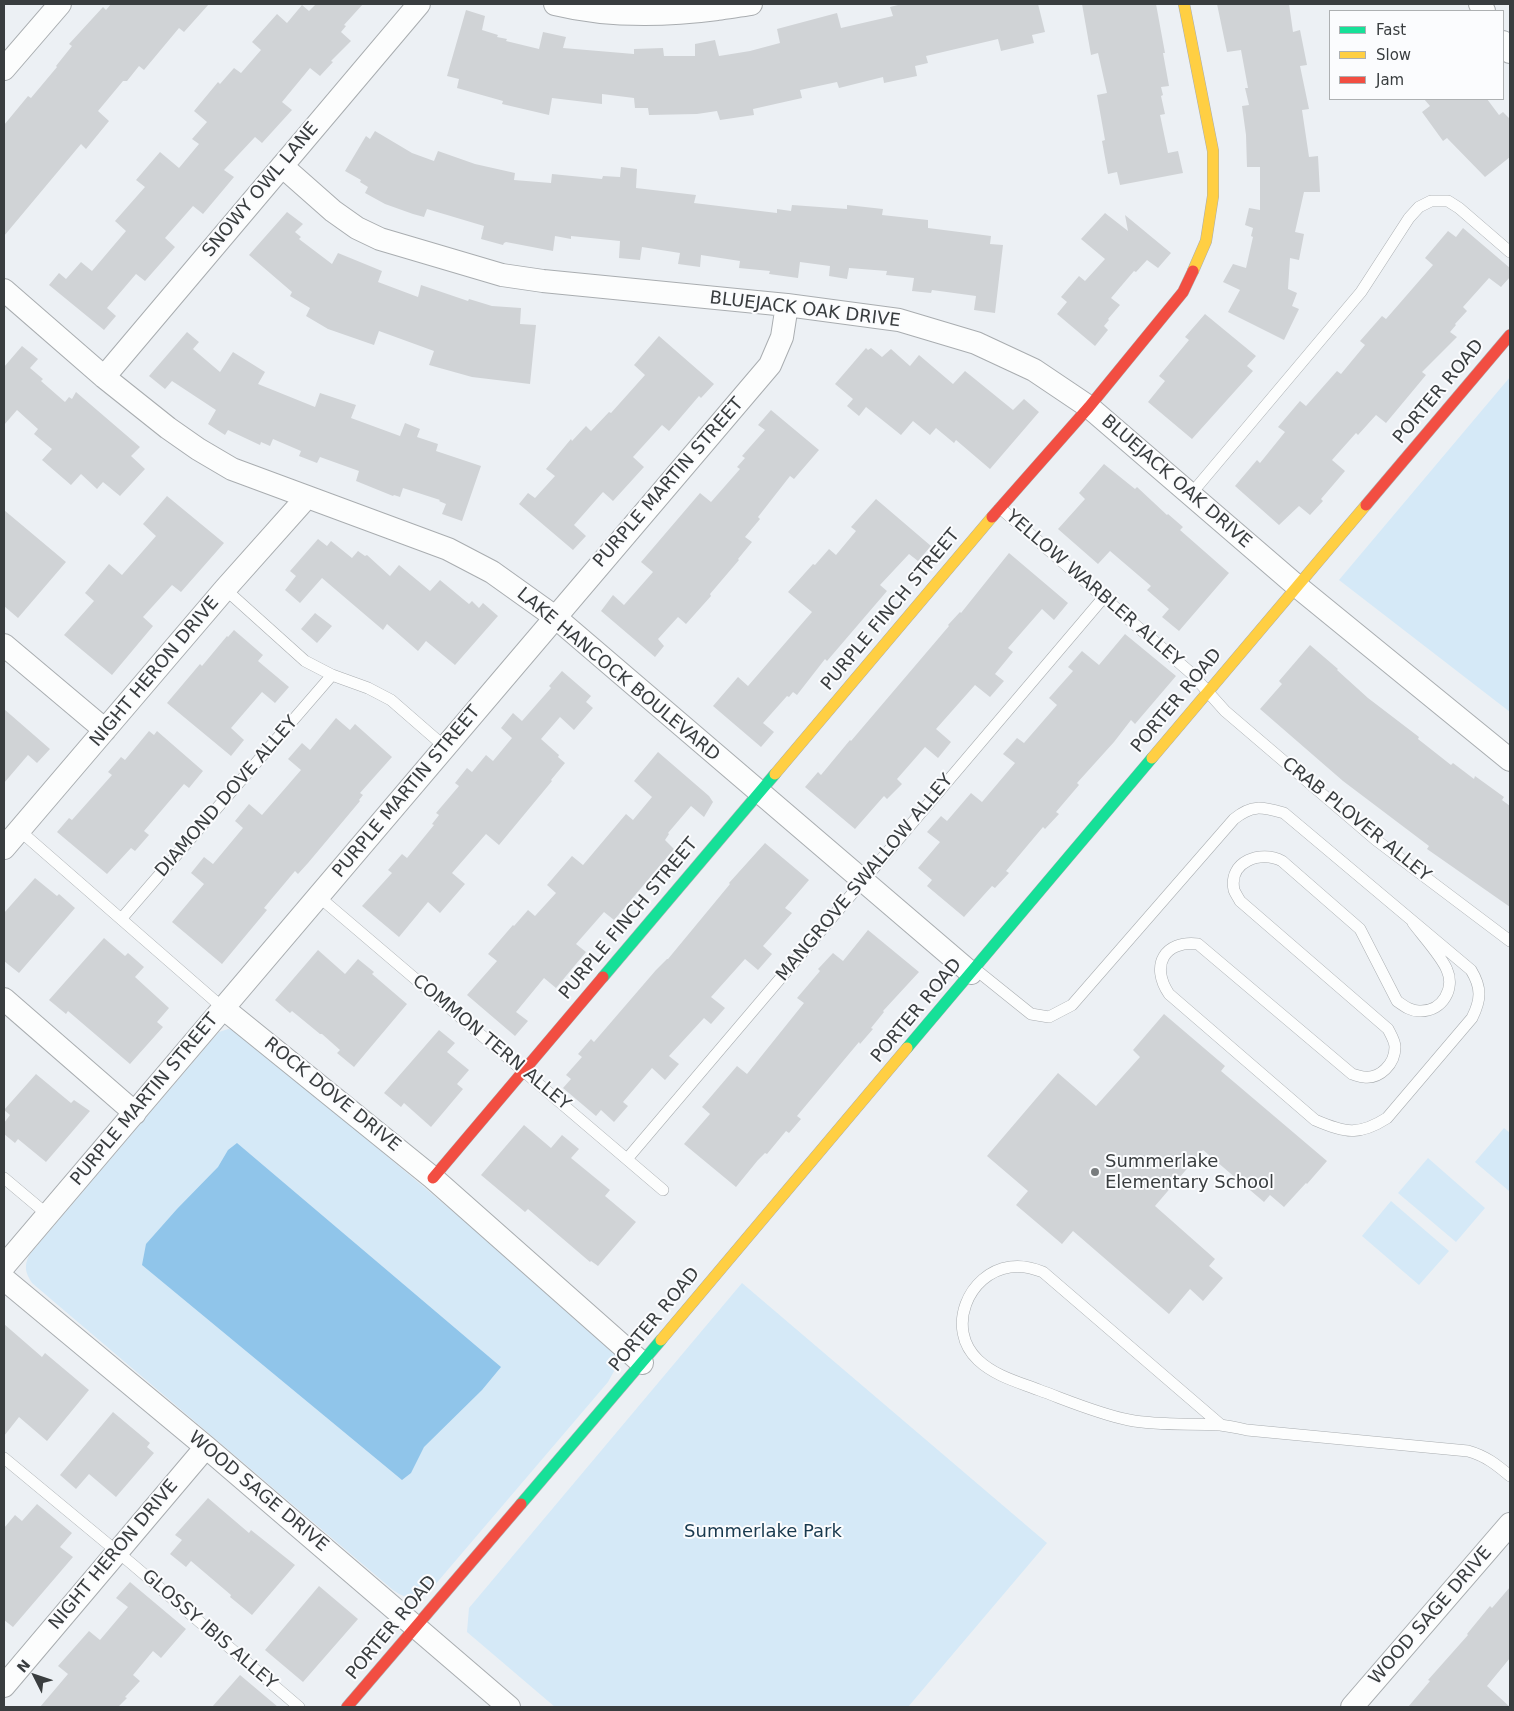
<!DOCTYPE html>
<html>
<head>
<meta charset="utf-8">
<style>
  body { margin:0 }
  #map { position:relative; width:1514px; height:1711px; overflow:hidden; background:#ecf0f4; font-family:"DejaVu Sans",sans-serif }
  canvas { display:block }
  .frame { position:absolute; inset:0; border:5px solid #393d3f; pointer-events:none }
  .legend { position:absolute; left:1329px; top:10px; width:175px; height:90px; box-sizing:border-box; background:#fbfcfe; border:1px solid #adb0b2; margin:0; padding:6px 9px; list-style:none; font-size:15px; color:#393d3f }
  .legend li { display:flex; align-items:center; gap:10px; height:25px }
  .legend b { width:25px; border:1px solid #adb0b2 }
  .north { position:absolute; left:10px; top:1651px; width:50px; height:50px; -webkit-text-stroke:4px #fbfcfe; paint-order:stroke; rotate:311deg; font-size:14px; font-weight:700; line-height:20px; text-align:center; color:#393d3f }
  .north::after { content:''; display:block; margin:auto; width:18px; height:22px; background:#393d3f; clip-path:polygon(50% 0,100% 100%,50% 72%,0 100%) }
</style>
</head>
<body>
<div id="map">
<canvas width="1514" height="1711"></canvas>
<div class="frame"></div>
<ul class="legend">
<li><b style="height:6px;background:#16e098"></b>Fast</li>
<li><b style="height:6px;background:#ffcf43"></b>Slow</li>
<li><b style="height:6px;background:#f24e42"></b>Jam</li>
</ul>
<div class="north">N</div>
</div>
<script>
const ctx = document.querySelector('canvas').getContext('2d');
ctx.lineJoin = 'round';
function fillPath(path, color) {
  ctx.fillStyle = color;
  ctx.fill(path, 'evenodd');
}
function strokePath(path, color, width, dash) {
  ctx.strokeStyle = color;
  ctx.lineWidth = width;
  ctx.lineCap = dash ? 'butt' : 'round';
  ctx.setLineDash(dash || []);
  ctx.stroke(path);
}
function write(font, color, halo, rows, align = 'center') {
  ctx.font = font + ' "DejaVu Sans",sans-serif';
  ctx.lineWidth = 4;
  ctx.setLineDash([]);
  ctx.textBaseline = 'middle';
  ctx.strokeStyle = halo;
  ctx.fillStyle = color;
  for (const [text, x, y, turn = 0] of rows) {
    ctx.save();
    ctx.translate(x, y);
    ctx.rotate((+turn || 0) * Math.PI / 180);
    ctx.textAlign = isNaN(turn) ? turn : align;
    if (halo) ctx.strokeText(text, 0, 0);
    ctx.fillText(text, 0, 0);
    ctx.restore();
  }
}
const green = new Path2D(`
  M1510 377V712L1339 580Z
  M228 1029 234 1030 244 1036 613 1346 619 1362 608 1382 428 1593C415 1603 405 1598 393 1590L32 1283C25 1272 24 1267 29 1255L211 1041 219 1032Z
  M1504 1128 1510 1133V1189L1509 1191 1475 1162Z
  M1428 1158 1485 1208 1456 1242 1398 1193Z
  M1391 1201 1449 1251 1419 1285 1362 1236Z
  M742 1283 1047 1543 908 1707H555L467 1632 469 1608Z`);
const water = new Path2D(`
  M237 1143 501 1367 482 1390 424 1447 411 1473 402 1480 142 1265 146 1244 177 1209 218 1167 228 1150Z`);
const building = new Path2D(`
  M111 4H209L184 32 179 28 144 70 139 66 127 81H123L98 111 109 121 86 149 81 144 4 236V125L28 96 31 98 57 67 56 66 72 46 69 44 103 7 106 10Z
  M316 4H363L344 25 346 26 341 32 351 41 331 61 333 62 320 76 310 68 282 102 292 110 262 143 255 137 224 170 234 177 203 214 193 206 165 238 175 247 145 281 136 274 107 308 116 316 104 330 49 285 59 273 66 279 81 262 92 271 126 231 115 221 145 187 136 180 160 152 179 168 199 144 192 139 207 122 194 111 218 82 220 84 234 68 241 73 261 50 252 42 277 14 287 23 302 5 309 11Z
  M902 4H1038L1045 32 1032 35 1034 43 1001 51 998 39 926 56 928 63 915 66 917 76 884 83 883 77 839 88 837 82 800 90 802 98 753 109 754 115 720 120 717 111 697 114 649 115 648 108H635L634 98 602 94V104L552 98 549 115 502 104 503 101 457 88 459 79 447 76 466 10 485 16 482 30 498 35 497 37 507 39 506 41 539 49 543 32 566 37 563 48 634 54V49L663 48 664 56H695V44L715 40 719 56 750 51 780 43 777 29 837 13 841 28 893 16 890 7Z
  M1082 4H1156L1165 53H1163L1169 86 1161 87 1163 95 1161 96 1165 114 1160 115 1168 153 1178 151 1183 173 1120 185 1117 172 1108 174 1102 141 1105 140 1097 95 1107 93 1098 53 1091 55Z
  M1217 4H1289L1293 32 1300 30 1307 65 1300 66 1309 109 1302 110 1309 157 1318 156 1320 192H1304L1295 232 1304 234 1299 260 1290 258 1288 289 1297 293 1292 306 1299 309 1284 340 1228 312 1240 290 1223 282 1233 264 1246 268 1253 237 1251 236 1253 228 1245 225 1249 208 1260 210V167H1247L1246 135 1242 106 1249 105 1245 88H1248L1241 50 1227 52Z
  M1424 99H1487L1499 115 1503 112 1510 119V157L1485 177 1447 138 1443 141 1422 112 1430 106Z
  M375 131 412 153 434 161 438 151 475 164 515 173 514 180 551 183 552 174 602 179 603 176 620 177 621 167 637 169 636 188 696 195 694 203 777 213V209L791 211 792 205 847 209V205L883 209 882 215 928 220V228L991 236 990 244 1003 245 995 313 974 310 976 296 932 290 931 293 912 291 914 278 886 275 887 271 849 268 847 279 829 276 830 266 800 262 798 278 769 274 770 271 739 268 740 261 701 255 700 267 678 264 680 253 642 247 640 260 619 258 620 241 571 236V239L555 236 553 251 506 242 504 243 503 245 481 239 484 226 427 209 424 217 413 214 385 204 365 193 368 187 360 182 361 180 345 171 366 136 370 139Z
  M287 212 303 224 295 232 301 237 299 239 332 264 338 253 382 271 378 282 418 297 421 285 468 301 469 299 492 306 521 308 520 324 536 325 530 384 472 377 429 365 434 351 379 331 374 345 328 329 306 316 310 308 290 296 292 292 249 255Z
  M1105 213 1128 231 1125 215 1171 253 1158 268 1147 260 1136 272 1134 271 1111 298 1120 305 1108 319 1109 320 1104 326 1108 330 1095 346 1057 314 1067 302 1061 297 1079 276 1085 281 1105 259 1081 239Z
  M1463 228 1510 268V277L1501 287 1489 278 1463 307 1467 311 1455 324 1456 325 1450 332 1457 337 1422 372 1426 375 1386 423 1376 415 1358 435 1356 433 1332 460 1345 471 1321 499 1323 501 1310 515 1299 506 1279 525 1235 486 1257 460 1260 463 1285 432 1278 427 1300 401 1306 406 1337 371 1341 374 1365 345 1360 341 1382 316 1386 319 1433 265 1425 258 1448 231 1456 237Z
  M1205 314 1256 356 1247 366 1253 371 1192 439 1148 402 1165 381 1159 376 1189 340 1185 337Z
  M187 332 199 342 193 349 220 372 233 352 265 372 258 384 315 407 320 393 356 405 351 418 400 436 405 423 420 429 417 437 438 444 436 451 481 466 462 521 442 514 446 504 439 501 440 500 403 488 400 497 394 495 393 496 356 481 359 471 320 457 317 463 299 456 301 451 273 439 270 446 261 442 260 445 228 430 225 435 208 424 216 410 172 381 165 389 149 376Z
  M659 336 714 384 701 398 699 396 669 431 662 425 633 457 644 467 613 501 603 492 574 525 586 536 573 550 519 504 528 493 535 498 555 476 546 469 571 439 572 441 586 426 591 431 609 412 611 413 645 375 634 365Z
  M22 346 38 359 30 368 43 379 41 381 65 402 69 397 72 399 76 392 140 447 131 456 145 469 120 496 103 482 97 489 81 474 71 485 42 460 52 449 34 434 38 429 17 410 4 425V367Z
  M866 348 868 350 871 348 882 357 891 349 910 366 919 355 953 384 965 371 1013 410 1024 399 1039 412 990 469 956 440 954 443 936 428 930 435 913 421 901 435 866 407 859 416 847 406 853 399 835 384Z
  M771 410 819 450 794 479 790 476 758 517 760 519 745 537 752 542 738 559 739 560 710 594 711 596 686 624 678 617 658 639 664 646 655 657 601 611 613 595 624 605 653 572 641 562 700 493 711 502 740 469 737 467 745 458 742 456 765 430 758 425Z
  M1104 464 1135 489 1137 487 1167 515 1168 514 1183 527 1180 530 1229 573 1179 631 1162 617 1169 609 1147 590 1151 586 1110 551 1098 564 1058 529 1085 499 1079 493Z
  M167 496 224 543 181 592 172 585 143 617 153 626 112 675 64 635 94 601 85 593 109 564 122 575 156 536 143 524Z
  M876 499 931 546 918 561 909 554 880 585 887 591 827 661 825 659 797 695 793 692 789 697 787 696 763 723 774 732 761 747 713 706 738 677 748 686 812 612 788 592 813 564 815 565 829 549 836 555 856 531 851 527Z
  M4 510 66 562 18 618 4 606Z
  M318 539 327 546 331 541 352 558 358 551 365 556 367 555 390 576 399 565 430 591 440 580 469 604 472 601 479 608 483 603 498 616 455 665 426 641 418 651 387 624 383 630 322 578 300 603 285 590 296 576 290 571Z
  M1009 553 1068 603 1054 620 1042 609 1008 648 1013 652 995 674 1004 681 990 697 975 685 936 729 951 742 938 758 925 747 897 779 902 784 887 799 884 796 855 829 805 787 818 772 821 775 850 740 851 741 949 626 948 625 960 612 961 613Z
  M315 613 332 626 317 643 301 629Z
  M234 630 263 655 258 661 289 687 275 703 262 692 231 728 244 740 231 756 167 703 200 664 202 666 227 636 228 637Z
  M1125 634 1176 676 1135 724 1131 720 1114 742 1077 783 1079 785 1056 812 1059 814 1045 829 1043 827 1006 871 1009 873 995 888 992 886 964 917 927 886 932 880 918 868 940 842 927 832 941 816 947 821 971 793 982 802 1015 763 1003 754 1017 738 1024 743 1057 705 1049 698 1073 671 1068 667 1082 651 1099 665Z
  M1310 645 1338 669 1337 670 1368 698 1419 737 1418 739 1451 765 1453 763 1474 779 1475 776 1504 797 1502 800 1510 806V907L1427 849 1429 846 1343 781 1260 709 1282 684 1279 681Z
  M562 671 591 696 586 702 593 708 574 730 560 717 541 739 559 755 558 757 565 763 551 780 552 781 499 845 486 834 452 873 465 884 440 913 428 902 399 937 362 906 392 873 388 870 402 854 407 858 434 825 432 824 439 815 436 813 459 786 455 783 467 768 472 772 486 755 493 761 512 738 501 728 513 713 522 721 551 688 549 686Z
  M4 709 50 749 37 763 28 755 4 783Z
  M336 718 350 730 355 724 392 757 360 793 363 795 359 800 360 801 308 863 298 874 295 871 264 908 267 910 222 964 172 922 204 884 191 873 204 857 213 864 243 828 235 821 249 804 262 815 301 770 288 759 302 743 310 750Z
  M149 731 154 735 157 731 203 771 189 788 184 784 144 831 149 835 135 851 131 848 107 874 57 832 69 818 72 820 112 775 108 772 121 757 125 760Z
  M658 752 709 796 713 802 704 817 691 806 668 833 669 834 665 840 674 849 614 920 604 912 576 944 586 952 556 988 544 978 516 1012 528 1021 515 1036 467 995 497 961 488 954 513 925 514 926 528 910 535 916 556 893 547 885 572 856 583 865 626 814 633 820 652 797 634 781Z
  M765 843 809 880 785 908 792 913 763 946 772 954 758 970 745 959 711 997 725 1008 711 1024 704 1018 669 1056 679 1064 665 1080 652 1068 623 1102 628 1106 614 1122 601 1110 596 1116 563 1088 571 1079 566 1075 582 1057 578 1054 591 1039 594 1042 656 970 667 959H668L730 884 729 883Z
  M35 878 57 896 59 894 75 908 19 973 4 961V913Z
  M868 930 919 972 883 1011 884 1012 871 1028 873 1029 860 1044 859 1042 797 1116 801 1119 789 1133 786 1131 767 1154 765 1153 758 1160 736 1187 684 1144 710 1114 702 1107 737 1066 747 1074 804 1003 797 998 820 971 818 969 833 953 843 961Z
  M104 938 125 956 128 953 144 967 135 977 169 1008 157 1022 163 1027 130 1064 68 1011 66 1014 49 1000Z
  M318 950 345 974 358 959 374 972 372 974 407 1004 354 1067 337 1053 340 1050 322 1034H320L292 1011 290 1013 275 1000Z
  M1164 1014 1225 1066 1221 1071 1327 1161 1307 1184 1306 1183 1284 1207 1270 1195 1264 1202 1203 1150 1155 1206 1215 1259 1209 1266 1223 1278 1203 1301 1190 1289 1169 1314 1073 1231 1062 1244 1016 1205 1028 1191 987 1156 1058 1073 1096 1106 1140 1057 1133 1050Z
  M439 1030 455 1043 447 1052 469 1070 457 1084 463 1089 431 1127 404 1103 401 1107 384 1093Z
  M36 1074 71 1103 74 1100 90 1111 46 1162 18 1139 15 1143 4 1134V1123L10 1115 4 1110Z
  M524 1125 551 1148 562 1135 579 1149 571 1158 610 1190 605 1196 636 1222 598 1266 591 1261 590 1262 528 1209 525 1212 481 1175Z
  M4 1324 42 1357 45 1353 89 1390 47 1441 19 1417 4 1436Z
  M113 1412 150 1443 147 1447 154 1453 116 1497 89 1474 76 1489 60 1475Z
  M208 1498 249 1533 251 1530 295 1565 252 1615 230 1597 231 1595 191 1561 186 1567 170 1554 182 1540 175 1535Z
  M37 1504 72 1533 60 1547 73 1557 13 1627 4 1620V1528L15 1515 22 1521Z
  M130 1582 186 1629 161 1658 153 1651 133 1675 140 1681 125 1697 127 1698 118 1707H40L68 1674 58 1666 89 1631 100 1640 128 1607 116 1598Z
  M319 1586 358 1619 303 1682 265 1650Z
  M1510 1587V1658L1487 1686 1510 1707H1408L1430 1681 1428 1680 1468 1635 1467 1634 1490 1606 1492 1608Z
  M240 1675 278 1707H212Z`);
const lane = new Path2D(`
  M1191 494 1361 292 1409 218 1419 207 1431 201H1448L1459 208 1510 252
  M1000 508 1191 673 1225 711 1376 840 1510 941
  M225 589 305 661 332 675 368 688 391 700 445 747
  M19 830 223 1008
  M318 896 663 1190
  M122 918 332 675
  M975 969 1031 1014 1049 1017 1072 1005 1234 819C1252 804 1262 807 1284 813L1471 970C1482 988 1481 1000 1472 1018L1387 1118C1359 1136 1345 1133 1315 1120L1169 994C1150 966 1164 940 1198 944L1352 1074C1356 1075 1360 1077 1364 1077 1380 1079 1395 1064 1395 1047 1395 1041 1391 1035 1388 1029L1240 901C1238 897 1235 893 1234 890 1228 861 1261 850 1282 861L1360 929 1397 1001C1404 1006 1412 1012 1421 1011 1443 1011 1455 988 1447 970 1442 957 1422 935 1413 923
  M627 1159 1104 597
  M4 1178 48 1215
  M1221 1425 1043 1272C1033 1268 1022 1265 1010 1267 968 1273 945 1329 978 1360 995 1376 1018 1382 1039 1390 1069 1401 1099 1414 1129 1420 1160 1426 1190 1423 1220 1425 1229 1426 1238 1428 1247 1430L1468 1451C1486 1456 1497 1465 1510 1476
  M4 1458 132 1564 299 1707`);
const street = new Path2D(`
  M555 4C608 17 664 16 717 9 728 7 740 6 751 4
  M1480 4 1484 11
  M1503 42 1510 52
  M4 69 60 4
  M282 166 333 211 357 228 380 239 502 275 543 281 787 305 899 320 976 343 1034 370 1089 407 1298 587 1510 760
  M4 290 104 377 168 428 198 449 232 469 448 549 492 572 555 617 971 973
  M104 377 419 4
  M4 645 105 730
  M4 848 225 589 307 497
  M4 999 135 1113
  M223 1008 433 1178 642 1363
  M4 1266 770 365 782 337 787 305
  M4 1279 206 1447 509 1707
  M4 1686 206 1447
  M1352 1707 1510 1524`);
const fast = new Path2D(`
  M603 977 775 774
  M907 1048 1152 758
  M521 1504 661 1340`);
const slow = new Path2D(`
  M1184 4 1213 151V196L1206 241 1193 271
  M1152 758 1366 505
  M775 774 992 517
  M661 1340 907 1048`);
const jam = new Path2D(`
  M1366 505 1510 335
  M992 517 1089 407 1183 292 1193 271
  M433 1178 603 977
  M347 1707 521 1504`);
const markers = [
  [1095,1172,5,"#787c7e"]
];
const streetNames = [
  ["SNOWY OWL LANE",261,190,-50],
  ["BLUEJACK OAK DRIVE",805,310,7],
  ["PORTER ROAD",1439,392,-50],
  ["BLUEJACK OAK DRIVE",1176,482,41],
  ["PURPLE MARTIN STREET",669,483,-49],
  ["YELLOW WARBLER ALLEY",1094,589,41],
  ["PURPLE FINCH STREET",891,610,-50],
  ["NIGHT HERON DRIVE",155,672,-50],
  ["LAKE HANCOCK BOULEVARD",618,675,40],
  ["PORTER ROAD",1177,701,-50],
  ["PURPLE MARTIN STREET",407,792,-50],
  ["DIAMOND DOVE ALLEY",227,797,-49],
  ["CRAB PLOVER ALLEY",1356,820,39],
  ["MANGROVE SWALLOW ALLEY",865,878,-50],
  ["PURPLE FINCH STREET",629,919,-50],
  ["PORTER ROAD",917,1011,-50],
  ["COMMON TERN ALLEY",491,1043,40],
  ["ROCK DOVE DRIVE",332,1095,39],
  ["PURPLE MARTIN STREET",145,1100,-50],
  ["PORTER ROAD",655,1320,-50],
  ["WOOD SAGE DRIVE",258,1492,40],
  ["NIGHT HERON DRIVE",114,1555,-50],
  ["WOOD SAGE DRIVE",1431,1616,-49],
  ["PORTER ROAD",392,1628,-50],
  ["GLOSSY IBIS ALLEY",209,1630,41]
];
const poiNames = [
  ["Summerlake",1105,1162],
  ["Elementary School",1105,1183]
];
const parkNames = [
  ["Summerlake Park",763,1532]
];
fillPath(green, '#d5e9f7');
fillPath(water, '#90c5ea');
fillPath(building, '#d0d3d6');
strokePath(lane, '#a9adb0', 12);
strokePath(street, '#a9adb0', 24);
strokePath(fast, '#a9adb0', 12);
strokePath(slow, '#a9adb0', 12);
strokePath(jam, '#a9adb0', 12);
strokePath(lane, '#fcfdfd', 11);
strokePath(street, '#fcfdfd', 22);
strokePath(fast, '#16e098', 11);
strokePath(slow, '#ffcf43', 11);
strokePath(jam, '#f24e42', 11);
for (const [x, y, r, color] of markers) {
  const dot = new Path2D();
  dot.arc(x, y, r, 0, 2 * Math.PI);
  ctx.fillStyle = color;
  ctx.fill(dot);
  strokePath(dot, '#fbfcfe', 2);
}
write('18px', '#393d3f', '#fbfcfe', streetNames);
write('18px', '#393d3f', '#fbfcfe', poiNames, 'left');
write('18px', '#18394e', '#fbfcfe', parkNames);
</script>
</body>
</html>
